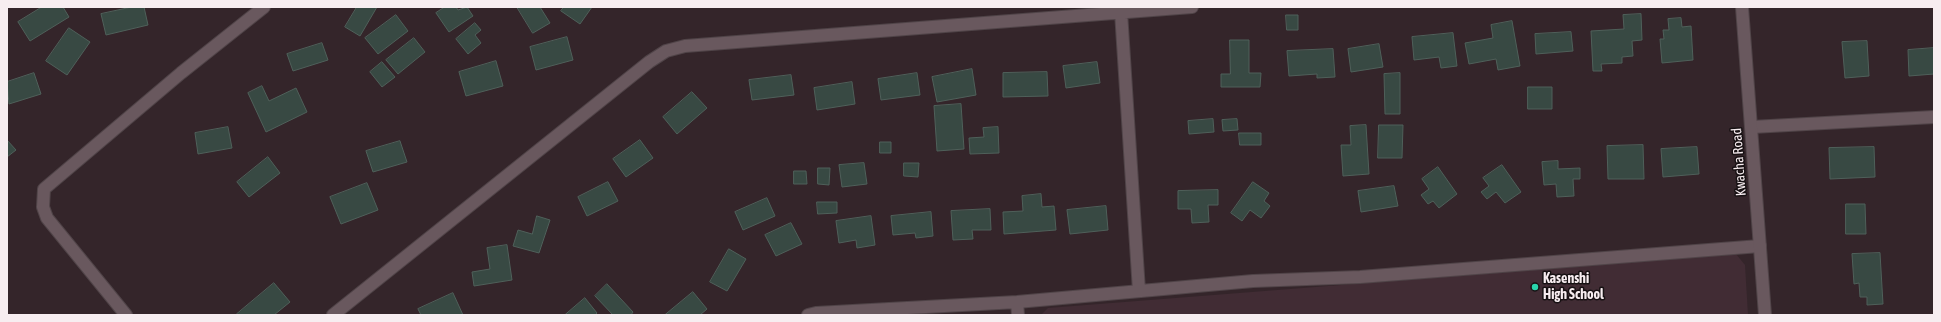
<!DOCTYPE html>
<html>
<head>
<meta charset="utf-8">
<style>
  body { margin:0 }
  #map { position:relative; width:1941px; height:322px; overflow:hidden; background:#34252a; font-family:"Asap Condensed",sans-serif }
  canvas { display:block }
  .frame { position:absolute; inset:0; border:8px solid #f7edf0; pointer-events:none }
</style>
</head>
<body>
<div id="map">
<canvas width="1941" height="322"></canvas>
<div class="frame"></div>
</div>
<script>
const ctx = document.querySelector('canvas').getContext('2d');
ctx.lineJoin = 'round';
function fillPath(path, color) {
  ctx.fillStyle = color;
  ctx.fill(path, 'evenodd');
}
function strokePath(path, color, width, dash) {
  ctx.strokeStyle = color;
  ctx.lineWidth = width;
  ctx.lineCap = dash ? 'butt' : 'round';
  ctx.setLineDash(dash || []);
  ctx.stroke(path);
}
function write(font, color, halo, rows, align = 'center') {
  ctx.font = font + ' "Asap Condensed",sans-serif';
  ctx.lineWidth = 3;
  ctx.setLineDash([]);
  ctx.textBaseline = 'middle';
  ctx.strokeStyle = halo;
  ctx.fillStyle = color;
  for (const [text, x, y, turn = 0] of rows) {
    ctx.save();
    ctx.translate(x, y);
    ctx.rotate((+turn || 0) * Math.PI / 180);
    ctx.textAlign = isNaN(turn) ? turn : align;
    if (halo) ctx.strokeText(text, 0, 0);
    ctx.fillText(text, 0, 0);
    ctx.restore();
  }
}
const built = new Path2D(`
  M1736 254 1745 265 1748 315H1041L1048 308Z`);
const building = new Path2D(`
  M42 7H63L69 17 30 41 18 22Z
  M132 7H144L148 25 106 35 101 14Z
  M357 7H377L360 36 345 27Z
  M445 7H456L458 10 467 7 473 16 449 32 436 13Z
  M517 7H540L550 23 533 33Z
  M564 7H592L580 24 561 11Z
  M1641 14 1642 40 1632 41 1633 56 1622 57V63L1601 64 1602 71H1593L1591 31 1624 29 1623 15Z
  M396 15 408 31 378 54 365 38Z
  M1286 15H1298V30H1287Z
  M1681 18 1682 27 1691 26 1693 60 1662 63 1660 39H1664L1663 30H1669L1668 19Z
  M1512 21 1520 66 1498 70 1496 59 1469 64 1465 43 1493 38 1491 25Z
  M475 23 481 30 475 35 481 43 468 54 456 39Z
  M69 28 90 42 67 75 46 61Z
  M1571 32 1573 51 1536 54 1535 34Z
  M1453 33 1457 66 1441 68 1439 57 1414 60 1412 37Z
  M567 37 573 60 536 70 530 47Z
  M414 38 425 52 398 74 386 60Z
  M1230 40H1249V73H1261L1260 87H1221V74H1230Z
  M1867 41 1869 76 1845 78 1842 42Z
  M322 43 328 60 293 71 287 54Z
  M1379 44 1383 67 1351 72 1348 49Z
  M1934 48V74L1909 76 1908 50Z
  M1333 49 1335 77 1317 78V74L1289 76 1287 51Z
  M496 61 503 86 466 96 459 72Z
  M382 62 395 77 382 87 370 72Z
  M1097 62 1100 83 1066 88 1063 66Z
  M972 69 976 95 937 102 932 77Z
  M1047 72 1048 96 1003 97V73Z
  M34 73 41 94 9 104 7 82Z
  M917 73 920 95 881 100 878 79Z
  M1400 73V114H1385L1384 74Z
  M791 75 794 95 752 100 749 80Z
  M852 82 855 104 817 110 814 88Z
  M262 86 269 101 296 88 307 112 266 132 248 93Z
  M1528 87H1552V109H1528Z
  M692 92 707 108 677 134 663 117Z
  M961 104 964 149 937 151 934 106Z
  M1213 119 1214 132 1189 134 1188 121Z
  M1237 119 1238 130 1223 131 1222 120Z
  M1366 125 1369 174 1343 176 1341 145H1351L1350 126Z
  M1379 125H1403L1402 158H1378Z
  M228 127 232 148 198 154 195 133Z
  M998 127 999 153 970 154 969 138 984 137 983 128Z
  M1239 133H1261V145H1240Z
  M7 140 16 150 7 157Z
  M640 140 653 158 626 177 613 159Z
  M400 141 407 162 373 172 366 151Z
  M880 142H891V153H880Z
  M1643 145 1644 179H1608L1607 146Z
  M1697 147 1699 174 1663 177 1661 149Z
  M1874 147 1875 177 1830 179 1829 148Z
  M268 157 280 173 249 197 237 182Z
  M1558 161V169L1580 168V179H1573L1574 196 1557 197 1556 184 1544 185 1542 162Z
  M864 163 867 184 842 187 839 165Z
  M904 163H919L918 177 904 176Z
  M1502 165 1521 192 1505 203 1496 192 1487 199 1481 192 1489 186 1483 178Z
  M1438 167 1457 194 1439 208 1433 201 1428 204 1421 195 1429 189 1422 179Z
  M818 168H830L829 185 818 184Z
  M794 171H806L807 184H794Z
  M608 182 618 201 587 216 578 197Z
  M1253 182 1269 193 1264 201 1270 206 1261 218 1250 210 1242 221 1231 213Z
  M367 183 378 210 341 224 330 197Z
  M1394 186 1398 206 1361 212 1358 191Z
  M1218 190V205H1208L1209 222 1192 223 1191 209H1178V191Z
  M1041 194 1042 207 1054 206 1056 230 1004 234 1003 212 1023 211 1022 196Z
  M767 198 775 216 743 230 735 212Z
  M817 202H837V213L818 214Z
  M1846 204H1865L1866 234H1846Z
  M1106 206 1108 230 1070 234 1067 210Z
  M990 209 991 230H972L973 239 953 240 951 211Z
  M931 212 933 236 916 238 915 233 893 235 891 216Z
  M537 216 550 220 539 253 513 246 518 230 532 234Z
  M871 216 875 245 857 248 856 240 839 243 836 221Z
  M791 223 802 244 776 256 765 235Z
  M507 245 512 280 474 286 472 272 490 269 487 248Z
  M729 249 746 259 727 291 710 282Z
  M1880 253 1883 304 1867 305V297H1860L1859 283 1854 284 1852 254Z
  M274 283 290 302 274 315H238L237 314Z
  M607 284 633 312 631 315H613L595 296Z
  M693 292 707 309 700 315H665Z
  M453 293 463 315H421L418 309Z
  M585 298 597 313 595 315H565Z`);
const street = new Path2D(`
  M1121 12 1139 291
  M1752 127 1934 117
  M1017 302 1018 315
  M126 315 47 218 43 207 44 189 181 73 264 7
  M333 315 649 62 666 51 685 46 1192 7
  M808 315 816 313 1017 302 1253 281 1360 277 1760 246`);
const secondary = new Path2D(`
  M1742 7 1765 315`);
const markers = [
  [1535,287,4,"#29d5ac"]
];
const streetNames = [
  ["Kwacha Road",1739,162,-94]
];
const poiNames = [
  ["Kasenshi",1543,279],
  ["High School",1543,295]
];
fillPath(built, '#412c34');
fillPath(building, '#384943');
strokePath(building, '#4f605a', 1);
strokePath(street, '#504448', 14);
strokePath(secondary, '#504448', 14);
strokePath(street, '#69585e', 12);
strokePath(secondary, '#69585e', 12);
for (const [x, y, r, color] of markers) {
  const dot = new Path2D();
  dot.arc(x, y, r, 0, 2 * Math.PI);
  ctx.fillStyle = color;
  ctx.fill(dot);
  strokePath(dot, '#171113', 1.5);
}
write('14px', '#f7edf0', '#171113', streetNames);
write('bold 14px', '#f7edf0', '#171113', poiNames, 'left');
</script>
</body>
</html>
